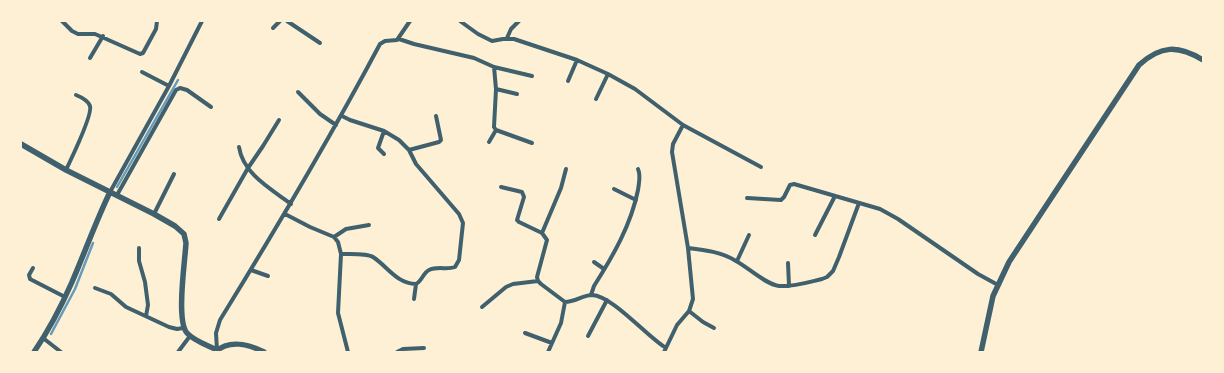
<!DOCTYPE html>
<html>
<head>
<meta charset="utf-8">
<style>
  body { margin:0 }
  #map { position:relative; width:1224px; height:373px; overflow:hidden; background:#fdf0d5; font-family:Karla,sans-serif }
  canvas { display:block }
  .frame { position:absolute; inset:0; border:22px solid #fdf0d5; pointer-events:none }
</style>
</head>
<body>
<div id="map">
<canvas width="1224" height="373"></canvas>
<div class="frame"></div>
</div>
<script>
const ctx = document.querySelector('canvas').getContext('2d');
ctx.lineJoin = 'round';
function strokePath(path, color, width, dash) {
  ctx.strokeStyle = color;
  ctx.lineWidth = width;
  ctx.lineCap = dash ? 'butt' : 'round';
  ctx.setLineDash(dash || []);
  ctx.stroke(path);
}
const stream = new Path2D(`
  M117 187 178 80
  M51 334 75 289 93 243`);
const minor = new Path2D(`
  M62 21 72 31 78 34H95L140 54 143 53 156 29 157 21
  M287 21 320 43
  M460 21 478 34 492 41 503 39H514L577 60 608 74 635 89 683 125 761 167
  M273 28 280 21
  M507 38 511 29 519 21
  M399 39 414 44 474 58 494 67 496 89 494 127 496 130 532 143
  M90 58 103 36
  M494 67 532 76
  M142 72 169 86
  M568 81 577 60
  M496 89 517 94
  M298 92 320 114 336 125
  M596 99 608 74
  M342 116 350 120 384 131 399 140 409 150 416 164 459 214 463 223 459 260 455 267C447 270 437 266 429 270 423 273 422 281 416 284 397 284 387 266 373 257 367 253 349 254 341 254L338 313 348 352
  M489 142 496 130
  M239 147C243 174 271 189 291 204
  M409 150 439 142 441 140 436 116
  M384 154 378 148 384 131
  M66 170C71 159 93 115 90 106 88 100 81 97 76 95
  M501 187 522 192 524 197 517 220 519 222 542 233 547 240 537 277 538 281 541 284 565 302C575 302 583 295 592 295 613 296 646 336 666 348
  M614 189 636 200
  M110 192 169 86 202 21
  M117 195 176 90 180 88 187 90 211 107
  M747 198 781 200 784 197 790 185 794 184 880 209 898 219 978 274 998 285
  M154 214 174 174
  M285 214 310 227 334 237 338 242 341 254
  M219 219 248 168 263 146 279 120
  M542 233 561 188 566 169
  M815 235 835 196
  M334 237 346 229 369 225
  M139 248V261L145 282 148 305 146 316
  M688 248C705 250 722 252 736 261 749 268 765 284 779 286 793 287 809 282 822 279L827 277 833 271 839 257 859 203
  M737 261 749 235
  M594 262 604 269
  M788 263 789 286
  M33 268 29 275 30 279 65 297
  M251 270 268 276
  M95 288 111 294 126 307 169 327 177 329 183 328
  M591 295 594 286C613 256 631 225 638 190 639 182 641 176 638 169
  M414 299 416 284
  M482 307 506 287 513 284 538 281
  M689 311 703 322 714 328
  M525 333 552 343
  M588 336 607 300
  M43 338 61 352
  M217 350 216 333 220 320C276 229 330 138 380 44L385 41 397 40 410 21
  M178 352 190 336
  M397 352 403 349 424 348
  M548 352 561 323 565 302
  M664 352 677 325 689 311 693 299 688 248 672 152 673 144 683 125`);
const tertiary = new Path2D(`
  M21 144 66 170 154 214 175 226 184 234 186 243C185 261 176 321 187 333 194 341 207 345 217 350
  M34 352C49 330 61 307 72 282 85 252 96 221 110 192
  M215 352C230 339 248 344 264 352
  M981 352 993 296 1009 262 1139 65C1161 45 1178 45 1203 60`);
strokePath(stream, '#669bbc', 2.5);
strokePath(minor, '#3f606c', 4);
strokePath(tertiary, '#3f606c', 5.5);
</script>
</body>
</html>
